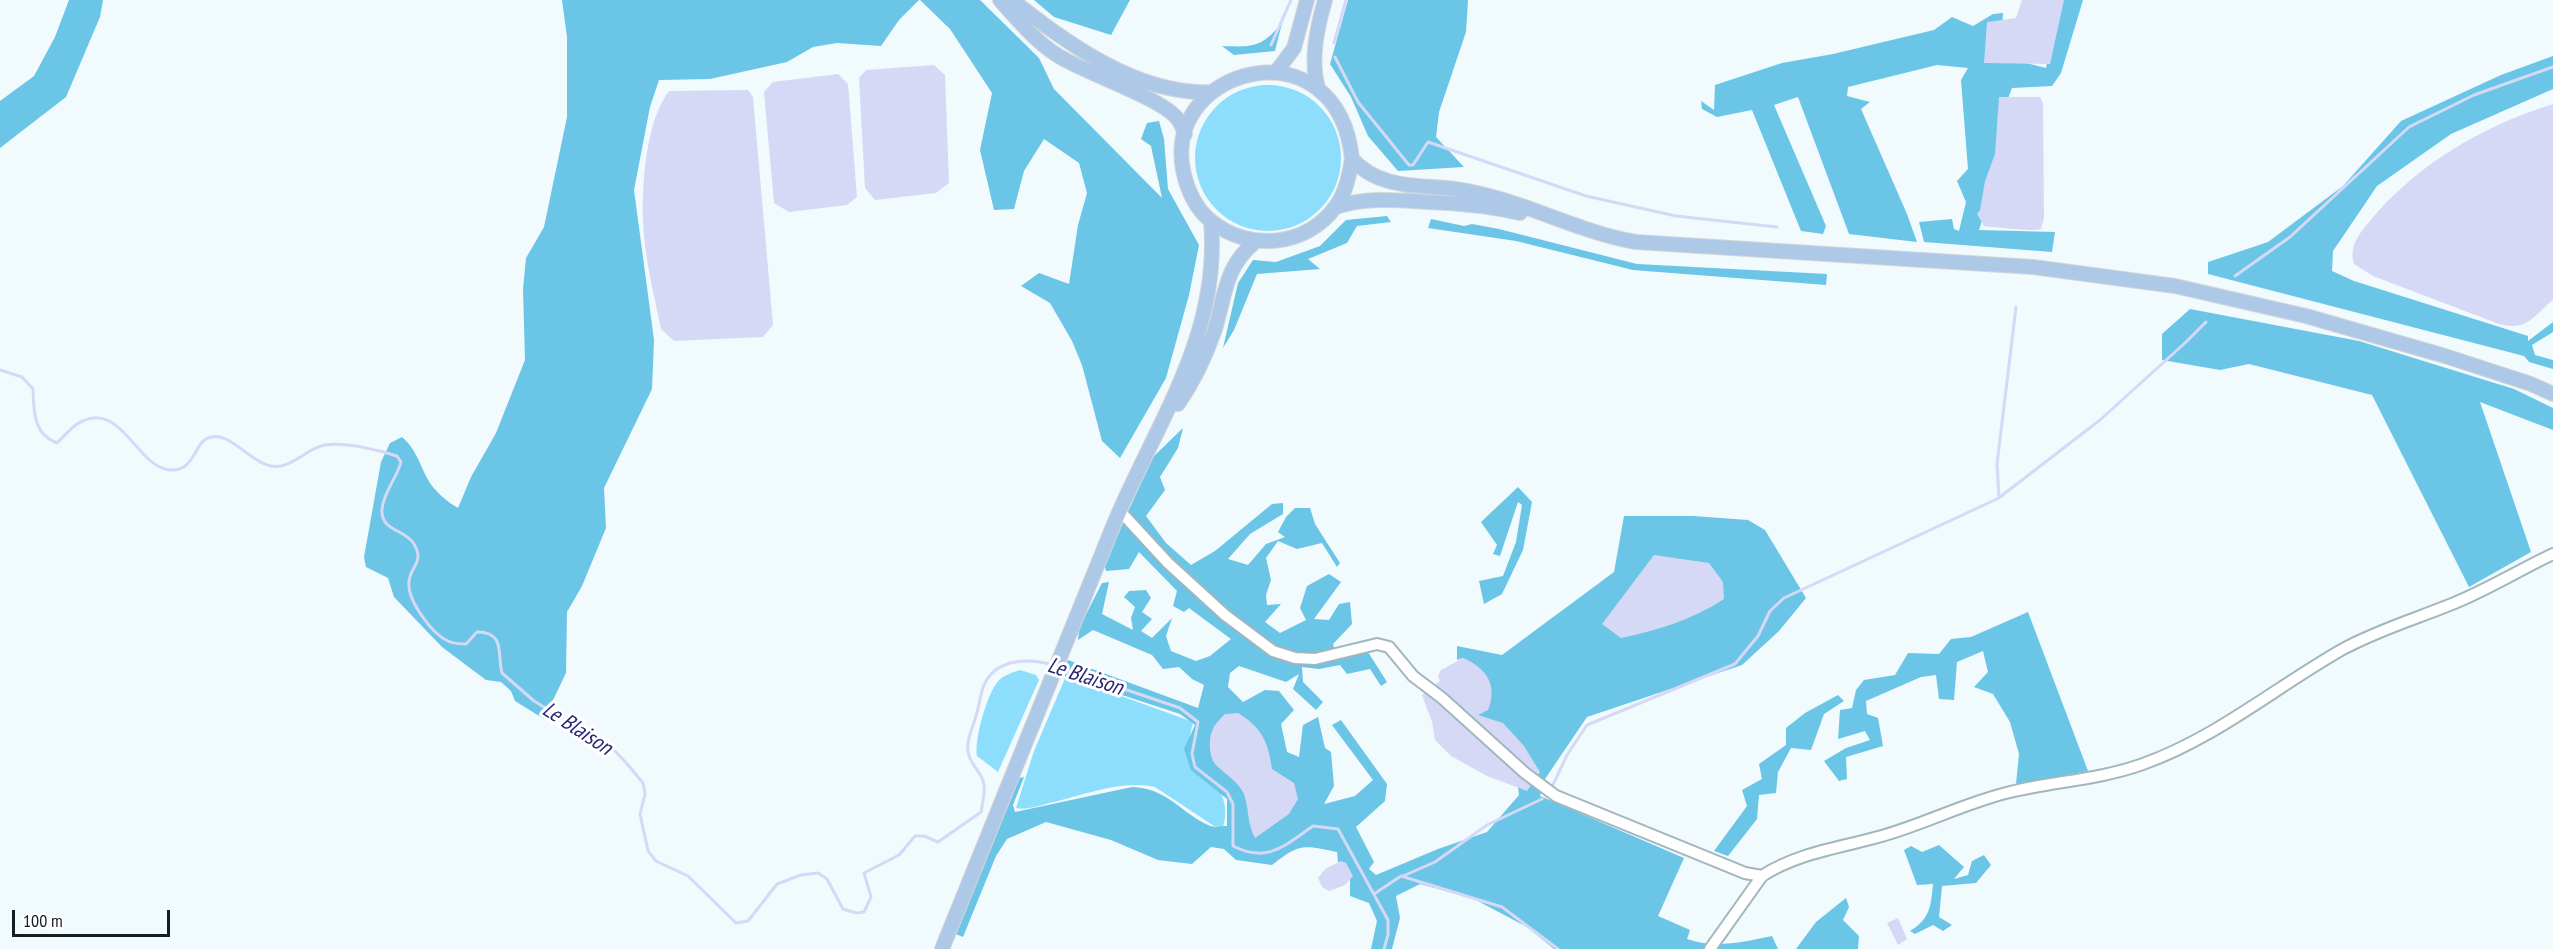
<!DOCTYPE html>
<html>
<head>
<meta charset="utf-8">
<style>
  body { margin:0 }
  #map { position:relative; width:2553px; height:949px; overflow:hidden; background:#f1fafd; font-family:"PT Sans Narrow",sans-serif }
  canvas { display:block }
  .scale { position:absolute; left:12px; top:910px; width:158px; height:27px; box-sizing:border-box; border:3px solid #161e21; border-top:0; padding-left:8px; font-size:18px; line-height:21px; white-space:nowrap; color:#161e21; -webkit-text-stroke:4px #fff; paint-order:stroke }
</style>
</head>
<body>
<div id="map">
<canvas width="2553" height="949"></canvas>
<div class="scale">100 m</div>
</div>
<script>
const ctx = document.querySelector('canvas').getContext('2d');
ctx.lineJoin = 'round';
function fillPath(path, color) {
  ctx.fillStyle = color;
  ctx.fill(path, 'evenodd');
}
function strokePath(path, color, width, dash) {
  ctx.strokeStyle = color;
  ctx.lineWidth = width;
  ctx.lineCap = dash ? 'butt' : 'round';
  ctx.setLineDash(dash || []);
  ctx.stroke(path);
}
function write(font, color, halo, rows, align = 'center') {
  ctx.font = font + ' "PT Sans Narrow",sans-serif';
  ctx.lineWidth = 6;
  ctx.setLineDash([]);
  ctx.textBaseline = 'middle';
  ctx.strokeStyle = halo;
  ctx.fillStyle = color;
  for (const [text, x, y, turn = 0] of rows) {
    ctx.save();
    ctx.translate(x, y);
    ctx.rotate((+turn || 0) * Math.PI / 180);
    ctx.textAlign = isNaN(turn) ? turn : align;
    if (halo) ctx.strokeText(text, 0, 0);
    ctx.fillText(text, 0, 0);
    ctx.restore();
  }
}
const green = new Path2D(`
  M1195 158a73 73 0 1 1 146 0a73 73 0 1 1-146 0Z
  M1020 670 1036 675 1039 680 998 772 977 756C974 741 986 698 996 684 1001 676 1011 673 1020 670Z
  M1066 676 1193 722 1188 745C1205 769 1234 795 1223 827L1214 826 1155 787C1121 779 1082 796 1049 803 1039 806 1026 810 1016 808L1034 751Z`);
const forest = new Path2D(`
  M69 0H103L100 17 66 97 0 148V101L34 76 55 37Z
  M562 0H919L899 20 881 46 837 43 813 47 787 62 710 79 659 80 650 107 634 190 654 340 652 389 604 488 606 528 582 586 567 612 566 673 544 719 515 701 511 691 501 682 486 680 442 647 394 597 388 578 366 567 364 557 381 462 390 443 402 437C416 449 419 463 427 478 434 491 446 501 458 508L471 477 496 433 525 360 523 289 526 258 544 227 567 117V37Z
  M920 0H980L1039 58 1054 89 1162 198 1151 146 1141 139 1147 123 1159 121 1164 139 1168 189 1199 245 1189 295 1166 378 1120 458 1102 441 1082 365 1072 341 1050 303 1021 286 1039 273 1069 284 1078 225 1087 193 1079 163 1044 139 1024 171 1014 209 994 210 980 150 992 93 950 29Z
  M1034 0H1130L1111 35 1054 17Z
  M1348 0H1468L1466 32 1439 112 1436 137 1464 167 1398 171 1368 136 1351 97 1330 64Z
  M2059 0H2083L2061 73 2052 86 2012 88 2002 114 1999 167 1979 230 2055 232 2052 252 1924 242 1919 222 1952 219 1954 229 1959 231 1966 202 1957 181 1968 169 1961 80 1968 68 1937 65 1848 87 1847 96 1870 102 1861 109 1907 214 1917 242 1849 234 1798 97 1774 105 1826 226 1823 234 1801 231 1752 110 1717 117 1702 109 1701 101 1714 110 1715 85 1782 63 1833 54 1934 30 1952 17 1973 26 1993 14 2003 13 2002 26 1990 54 2046 68Z
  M1282 23 1275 51 1234 55 1222 46C1253 47 1261 48 1282 23Z
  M2553 56V89L2451 134 2377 186 2333 251 2332 271 2354 281 2528 336V341L2553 322V332L2532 345 2535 355 2553 360V369L2529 362 2524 356 2208 274V262L2268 242 2343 186 2401 121 2501 75Z
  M1387 216 1391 222 1357 226 1347 243 1308 259 1320 269 1257 274 1234 330 1223 348 1238 283 1253 260 1276 262 1320 246 1346 220Z
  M1431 219 1464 226 1472 224 1499 229 1637 264 1827 274 1826 285 1633 270 1516 241 1428 228Z
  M2190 309 2359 341 2514 389 2553 408V430L2480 402 2531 552 2469 587 2372 395 2249 364 2220 370 2162 360V334Z
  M1183 428 1178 448 1160 477 1165 490 1146 516 1166 543 1191 565 1215 551 1272 504 1283 503V514L1250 534 1228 559 1248 565 1266 544 1285 537 1278 532 1286 517 1295 508H1310L1315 524 1340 563 1337 567 1322 543 1297 549 1278 541 1266 558 1271 580 1266 595 1267 605 1281 604 1265 622 1280 633 1306 620 1300 608 1307 586 1329 574 1341 582 1314 619 1329 620 1339 604 1350 602 1352 624 1333 644 1338 660 1368 652 1387 682 1381 686 1370 669 1347 674 1340 665 1319 669 1302 667 1303 682 1323 702 1316 710 1293 689 1299 674 1286 682 1239 666 1230 673 1228 687 1243 702 1265 690 1279 691 1294 710 1281 724 1287 752 1299 757 1303 725 1318 717 1325 748 1331 752 1334 786 1324 804 1355 796 1373 780 1332 725 1341 720 1387 784 1385 801 1356 827 1374 862 1369 869 1376 875 1438 849 1487 832 1519 795 1512 743 1476 714 1463 658 1457 660V646L1502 655 1614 572 1624 516H1693L1748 520 1765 530 1806 598 1779 631 1742 665 1587 717 1545 779 1540 796 1684 858 1658 916 1690 930 1687 939C1716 949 1743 942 1772 936L1778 949H1554L1527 927 1474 899 1420 884 1396 896 1400 918 1392 949H1371L1377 921 1369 903 1350 896V878L1339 872 1337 852C1302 845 1300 843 1272 865L1236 860 1224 849 1211 847 1192 864 1158 860 1111 840 1046 822 1007 839 996 856 963 937 953 933 1019 778 1024 777 1013 805 1015 812 1132 787C1167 788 1180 812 1208 825 1213 828 1221 826 1227 826V799L1191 770 1184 749 1195 725 1180 714 1061 675 1068 660 1198 708 1204 685 1192 679 1179 667 1163 669 1152 655 1093 630 1078 640 1079 628 1102 583 1109 582 1102 614 1133 630 1131 618 1135 607 1124 597 1129 591 1146 590 1151 598 1142 612 1152 619 1141 631 1152 638 1172 618 1166 636 1171 651 1196 661 1210 656 1231 639 1189 608 1184 612 1173 606 1177 591 1139 552 1129 569 1106 571 1104 564 1153 457Z
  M1518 487 1532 502 1523 550 1502 594 1484 604 1479 581 1503 576 1516 542 1522 505 1518 502 1500 556 1493 554 1497 545 1481 522Z
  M2028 612 2088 771 2016 784 2019 754 2010 722 1993 694 1974 687 1988 672 1983 651 1957 662 1954 700 1939 699 1936 675 1921 677 1866 701 1867 714 1878 718 1883 746 1846 757 1847 779 1839 781 1824 761 1846 748 1870 740 1865 731 1838 739 1840 710 1852 708 1856 690 1864 680 1895 675 1908 653 1939 654 1951 639 1971 637Z
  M1838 695 1844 701 1824 714 1811 750 1791 748 1778 772 1776 793 1759 795 1757 819 1728 856 1714 851 1747 806 1742 790 1762 779 1759 764 1786 745V728L1805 713Z
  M1939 845 1964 867 1954 879 1968 875 1972 861 1984 855 1991 865 1976 883 1942 886 1939 917 1952 925 1943 931 1933 925 1915 934 1910 931C1930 919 1931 906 1933 884L1917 885 1904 850 1911 846 1922 852Z
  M1846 898 1849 907 1843 920 1859 936 1858 949H1796L1816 922Z`);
const water = new Path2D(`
  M2022 0H2064L2050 64 1984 63 1987 22 2016 18Z
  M934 65 945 75 949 183 936 193 875 200 865 188 859 78 866 70Z
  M838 74 848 84 857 197 847 205 789 212 774 203 764 92 773 82Z
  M748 90 753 97 773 325 763 337 674 341 661 329C654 295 644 255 643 220 642 182 646 121 669 91Z
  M1999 97H2040L2043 103 2044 218 2041 229C2034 232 1994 227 1984 226L1977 214 1980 210 1985 181 1995 154Z
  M2553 104V300C2532 317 2528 331 2499 324L2373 276 2354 264C2348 244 2362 231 2374 216 2421 162 2485 125 2553 104Z
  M1654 555 1709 563 1723 582 1724 599C1692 620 1658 630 1621 638L1602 624Z
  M1463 658C1487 668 1498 686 1488 710L1478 715 1503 723 1524 746 1540 772 1527 791 1487 776 1451 756 1435 740 1432 722 1422 695 1440 681 1438 676 1441 670Z
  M1238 713C1262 728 1268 741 1272 769L1294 783 1298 799 1289 814 1255 838C1246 820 1250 809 1243 792 1236 780 1226 775 1216 765 1209 758 1208 739 1213 729 1215 724 1221 718 1225 714Z
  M1341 861 1346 863 1353 876 1345 885 1329 891 1322 887 1318 878 1325 869Z
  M1898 918 1907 939 1898 945 1887 923Z`);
const stream = new Path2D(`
  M1334 43 1346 0
  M1271 45 1291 0
  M1335 57 1358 102 1409 165H1413L1428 142 1586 196 1676 216 1777 227
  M2235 276 2290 237 2409 127 2474 95 2553 67
  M0 370 22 377 33 389C34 412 33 434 57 443 63 437 70 429 77 424 121 396 136 469 171 470 196 471 194 440 211 437 230 432 250 462 271 466 291 470 306 448 325 445 345 442 379 450 397 456L401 462C397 478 384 491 382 509 380 531 405 529 414 544 425 563 410 566 409 582 407 600 432 634 448 641 454 644 461 644 466 644L477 632C506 632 497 655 502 673L534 701 615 751 628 765 643 783 645 794 640 814 648 851 656 861 688 876 736 923 748 921 777 884 801 875 818 873 827 879 843 909 856 913 864 912 871 897 864 873 899 855 915 836H924L938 842 981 812C983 800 987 786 981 776 976 767 970 763 968 752 966 740 973 727 976 716 979 707 980 695 984 685 996 658 1029 658 1053 665
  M2000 497 2100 420 2186 342 2206 322
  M1059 667 1180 708 1198 722 1192 754 1195 767 1227 792 1233 804V846C1268 864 1285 845 1313 826L1338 829 1388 920V935L1384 949
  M1552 787 1567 755 1587 725 1735 664 1758 636 1770 611 1784 598 1999 498 1997 464 2016 307
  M1403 876 1435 862 1487 825 1542 799
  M1374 894 1401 876 1502 907 1558 949`);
const minor = new Path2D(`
  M1120 511 1168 563 1225 615 1273 651 1295 658 1315 659 1377 644 1389 647 1413 676 1442 698 1525 773 1556 796 1745 873 1762 876C1797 853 1839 848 1878 837 1923 825 1964 803 2010 792 2055 781 2098 780 2143 764 2216 738 2276 687 2343 649 2378 630 2415 619 2452 604 2487 590 2519 570 2553 554
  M1710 949 1762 876`);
const major = new Path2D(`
  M1000 0C1017 19 1035 41 1057 55 1084 73 1166 99 1179 121 1182 125 1183 130 1185 134
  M1012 0C1066 43 1139 96 1212 92
  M1276 72 1294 48 1307 0
  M1318 88C1310 60 1317 28 1325 0
  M1352 159C1349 176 1346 192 1336 206 1307 247 1249 252 1211 221 1196 209 1187 189 1183 170 1163 65 1338 22 1352 159 1383 193 1427 183 1468 191 1526 202 1578 232 1636 242L2033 267 2175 286 2306 316 2445 356 2531 384 2553 394
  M1336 207C1366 197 1396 200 1428 202 1459 203 1489 206 1520 213
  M1178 404C1194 381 1205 358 1214 332 1226 296 1223 268 1256 241
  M942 949C999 807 1056 665 1114 524 1156 423 1221 336 1211 221`);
const waterNames = [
  ["Le Blaison",1085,677,18],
  ["Le Blaison",577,729,33]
];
fillPath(green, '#8ddefd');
fillPath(forest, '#6ac5e6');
fillPath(water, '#d5d9f6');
strokePath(stream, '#d5d9f6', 3);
strokePath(minor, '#a2b6be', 14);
strokePath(major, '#d5d6d7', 16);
strokePath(minor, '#fff', 10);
strokePath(major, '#aec9e8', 14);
write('italic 22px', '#2b2674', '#fff', waterNames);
</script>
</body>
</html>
